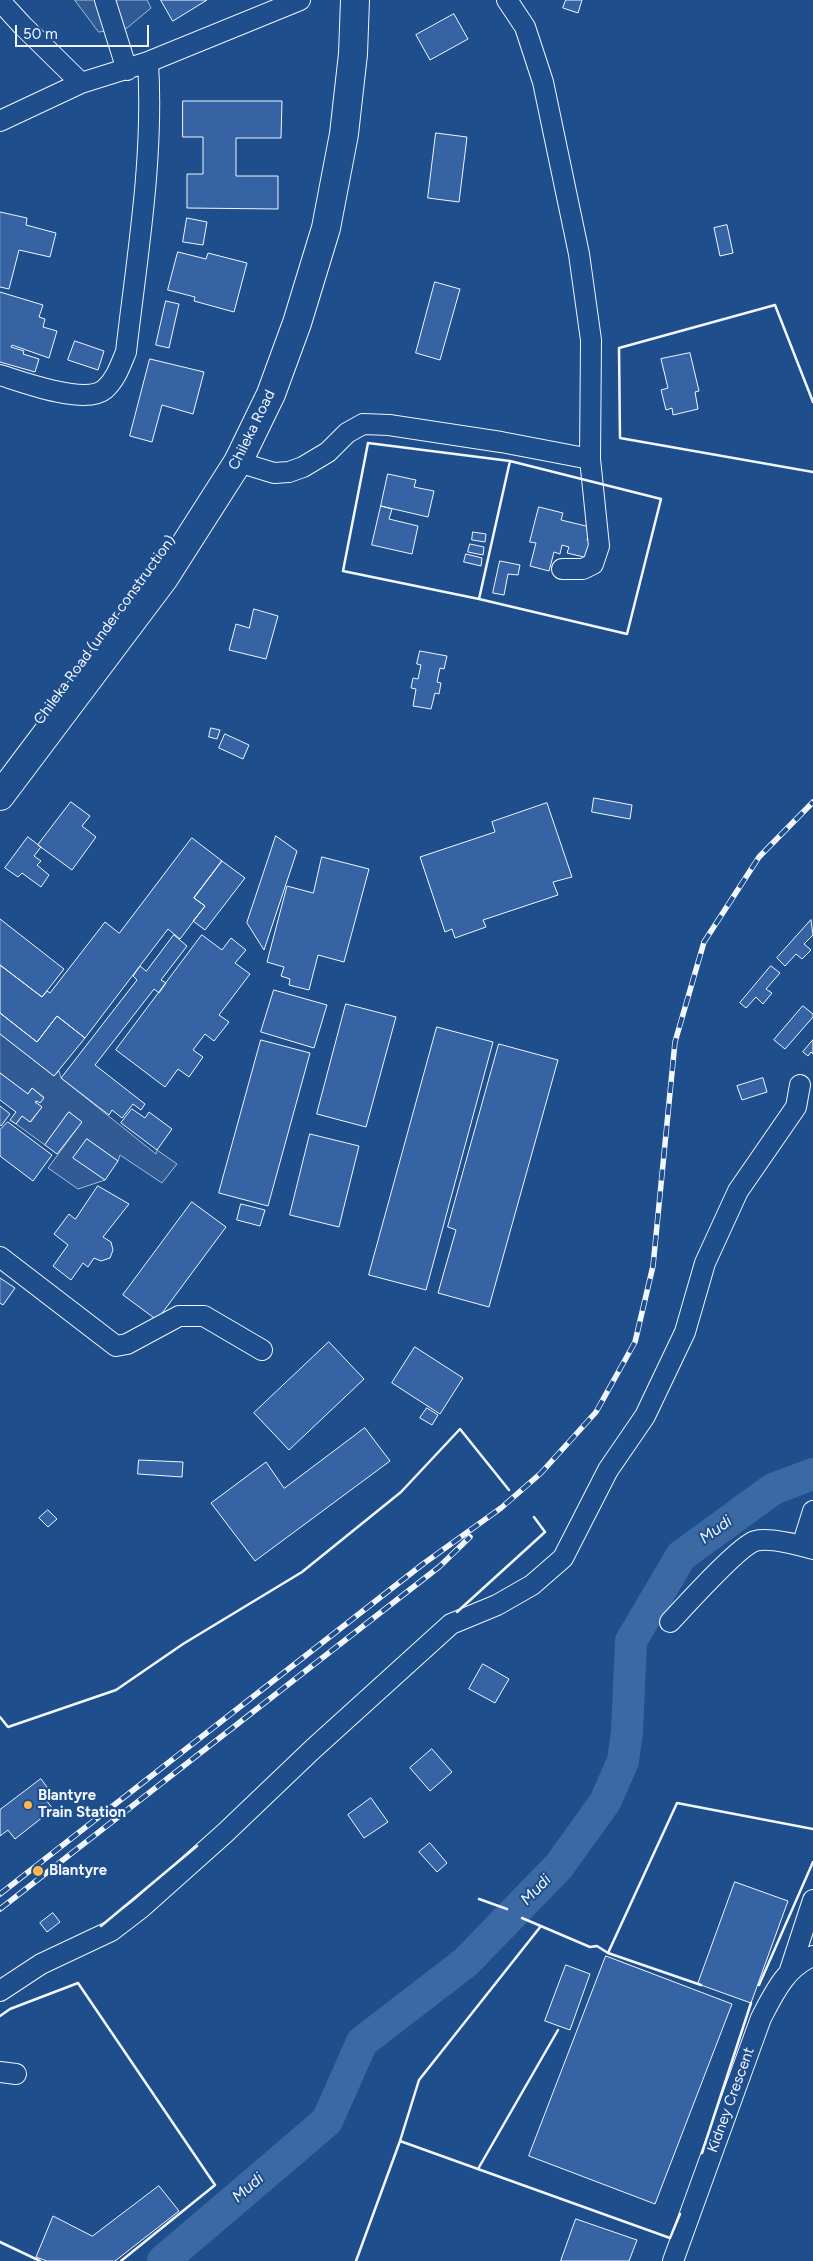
<!DOCTYPE html>
<html>
<head>
<meta charset="utf-8">
<style>
  body { margin:0 }
  #map { position:relative; width:813px; height:2261px; overflow:hidden; background:#1f4e8c; font-family:Figtree,sans-serif }
  canvas { display:block }
  .scale { position:absolute; left:15px; top:25px; width:134px; height:22px; box-sizing:border-box; border:2px solid #f2f6ff; border-top:0; padding-left:6px; font-size:15px; line-height:18px; white-space:nowrap; color:#f2f6ff; -webkit-text-stroke:4px #1f4e8c; paint-order:stroke }
</style>
</head>
<body>
<div id="map">
<canvas width="813" height="2261"></canvas>
<div class="scale">50 m</div>
</div>
<script>
const ctx = document.querySelector('canvas').getContext('2d');
ctx.lineJoin = 'round';
function fillPath(path, color) {
  ctx.fillStyle = color;
  ctx.fill(path, 'evenodd');
}
function strokePath(path, color, width, dash) {
  ctx.strokeStyle = color;
  ctx.lineWidth = width;
  ctx.lineCap = dash ? 'butt' : 'round';
  ctx.setLineDash(dash || []);
  ctx.stroke(path);
}
function write(font, color, halo, rows, align = 'center') {
  ctx.font = font + ' Figtree,sans-serif';
  ctx.lineWidth = 4;
  ctx.setLineDash([]);
  ctx.textBaseline = 'middle';
  ctx.strokeStyle = halo;
  ctx.fillStyle = color;
  for (const [text, x, y, turn = 0] of rows) {
    ctx.save();
    ctx.translate(x, y);
    ctx.rotate((+turn || 0) * Math.PI / 180);
    ctx.textAlign = isNaN(turn) ? turn : align;
    if (halo) ctx.strokeText(text, 0, 0);
    ctx.fillText(text, 0, 0);
    ctx.restore();
  }
}
const parking = new Path2D(`
  M75 0H147L151 8 127 28 99 32Z
  M0 1034 54 1076 59 1071 61 1078 156 1154 157 1150 177 1164 162 1183 120 1155 118 1161 87 1139 74 1158 105 1180 78 1189 48 1168 82 1122 69 1112 45 1145 16 1124 22 1116 31 1122 41 1108 35 1102 44 1097 32 1088 28 1094 0 1073Z`);
const stream = new Path2D(`
  M466 1962 564 1871 569 1854 610 1805 627 1764 636 1732 631 1623 668 1567 735 1509 813 1468`);
const river = new Path2D(`
  M163 2261 327 2121 362 2042 466 1962 559 1866 605 1802 623 1761 627 1732 631 1641 681 1556 773 1489 813 1474`);
const building = new Path2D(`
  M161 0H207L173 21Z
  M566 0H582L578 13 563 8Z
  M454 14 468 39 430 60 416 35Z
  M183 101H282L281 138H236V176H278V209L187 208V174H203V137H183Z
  M436 133 467 137 459 202 428 198Z
  M0 212 27 218 26 225 56 233 50 257 19 250 9 289 0 287Z
  M187 218 207 222 203 245 183 242Z
  M727 225 733 253 720 256 714 228Z
  M178 252 206 259 208 253 247 263 234 312 194 301 195 297 168 290Z
  M435 282 460 289 440 360 416 353Z
  M0 292 43 305 39 317 45 319 43 327 57 331 49 358 12 345 11 347 24 351 23 354 39 359 35 372 0 362Z
  M166 301 179 304 169 348 156 345Z
  M75 341 104 351 98 370 68 360Z
  M690 353 699 391 695 392 698 409 673 415 672 408 666 410 661 390 668 388 661 359Z
  M150 359 204 372 193 414 162 405 152 442 130 436Z
  M388 474 416 480 414 487 434 491 428 517 381 506Z
  M381 506 392 509 389 519 418 526 412 554 372 545Z
  M539 507 563 513 561 520 590 527 587 540 592 541 588 558 567 553 569 547 562 545 560 554 554 552 549 571 530 566 536 543 530 542Z
  M473 532 486 534 485 542 472 540Z
  M470 544 484 547 483 555 468 552Z
  M466 554 482 558 481 566 464 562Z
  M500 561 520 565 518 575 508 574 504 595 493 593Z
  M254 609 278 616 266 659 229 650 236 624 249 628Z
  M420 651 447 656 444 669 440 668 437 682 441 683 439 694 435 693 431 709 413 706 416 689 411 688 413 678 418 679 421 665 417 664Z
  M211 728 220 730 217 739 209 737Z
  M225 734 249 745 243 759 219 748Z
  M594 798 632 805 630 819 592 812Z
  M71 802 90 816 82 826 96 837 72 870 38 845Z
  M547 803 572 877 553 882 558 895 483 920 486 927 455 938 452 929 445 932 420 857 495 832 492 822Z
  M276 836 297 851 264 950 247 923Z
  M28 837 41 847 34 856 41 861 37 865 49 875 41 887 22 873 18 877 5 868Z
  M192 838 222 861 194 898 205 906 180 939 168 929 85 1038 57 1016 37 1042 0 1013V965L42 997 47 991 50 993 105 922 119 933Z
  M322 857 369 869 344 962 318 955 309 990 289 985 290 979 281 976 284 967 267 962 287 886 313 893Z
  M222 861 245 878 205 930 193 921 205 906 194 898Z
  M0 919 64 969 42 997 0 965Z
  M811 920 813 935 804 944 811 950 802 959 796 954 785 966 777 958Z
  M174 935 187 946 161 980 166 983 159 993 154 989 95 1065 145 1104 141 1110 133 1104 122 1118 112 1110 109 1115 61 1078 137 980 133 976 140 966 146 971Z
  M202 935 222 950 231 938 246 950 235 963 250 974 219 1015 229 1022 214 1041 205 1034 193 1050 203 1057 189 1077 178 1069 165 1087 116 1050Z
  M771 966 780 973 766 989 772 993 763 1004 756 997 746 1008 740 1003Z
  M274 990 327 1005 314 1048 261 1032Z
  M346 1004 396 1017 366 1127 317 1114Z
  M803 1006 813 1014V1017L785 1049 774 1040Z
  M0 1013 37 1042 57 1016 85 1038 54 1076 0 1034Z
  M437 1027 493 1042 426 1290 369 1275Z
  M261 1040 310 1053 268 1206 219 1193Z
  M813 1040V1054L811 1052 808 1056 803 1052Z
  M499 1044 558 1060 489 1307 438 1293 456 1230 448 1227Z
  M0 1073 28 1094 32 1088 44 1098 40 1103 37 1101 35 1102 42 1107 30 1122 22 1116 16 1124 10 1120 16 1112 0 1100Z
  M763 1078 767 1092 742 1100 737 1086Z
  M0 1106 10 1114 1 1126 0 1125Z
  M132 1109 145 1118 149 1112 172 1129 157 1150 121 1123Z
  M69 1112 82 1122 57 1154 45 1145Z
  M8 1122 52 1155 33 1181 0 1156V1130Z
  M310 1134 359 1146 339 1227 290 1215Z
  M87 1139 118 1161 105 1180 73 1158Z
  M98 1186 129 1204 103 1237 111 1242 113 1250 110 1258 101 1261 94 1258 88 1267 83 1263 71 1280 53 1266 68 1245 54 1234 69 1214 75 1219Z
  M192 1202 226 1227 157 1320 123 1295Z
  M241 1204 265 1210 260 1226 237 1220Z
  M0 1278 15 1288 3 1305 0 1303Z
  M329 1342 364 1379 289 1450 254 1413Z
  M415 1347 463 1378 440 1414 392 1383Z
  M427 1408 438 1415 432 1425 420 1418Z
  M365 1428 390 1461 255 1561 211 1503 266 1462 284 1488Z
  M139 1460 183 1462 182 1477 138 1474Z
  M48 1510 57 1519 48 1527 39 1518Z
  M483 1664 509 1679 495 1703 469 1689Z
  M432 1749 452 1772 430 1791 410 1768Z
  M41 1779 53 1795 46 1800 53 1809 15 1839 8 1830 0 1836V1810Z
  M371 1798 388 1822 364 1838 348 1815Z
  M430 1843 447 1863 437 1872 419 1852Z
  M735 1882 788 1901 751 2003 698 1984Z
  M53 1913 60 1922 47 1932 40 1923Z
  M606 1956 732 2004 655 2204 529 2156Z
  M566 1965 590 1974 570 2030 545 2021Z
  M159 2186 179 2211 115 2261H47L36 2257 53 2216 92 2236Z
  M576 2219 637 2240 629 2261H561Z`);
const minor = new Path2D(`
  M105 0 127 70
  M507 0 525 27 543 82 579 254 591 340 590 459 599 546 593 564 583 569H562
  M0 1 22 25 81 83
  M0 121 81 83 148 62 300 0
  M0 375C23 382 86 406 105 389 116 379 120 366 126 352 137 256 154 159 148 62
  M238 462 274 473 289 472 303 467 328 452 347 433 363 424 389 425 501 442 590 459
  M0 1257 116 1346 127 1344 179 1316H204L262 1350
  M802 1546 813 1511
  M670 1622C684 1607 739 1546 755 1541 769 1537 799 1545 813 1549
  M790 1970 813 1900
  M0 1991 41 1964 111 1931 141 1908 225 1833 313 1749 451 1624 497 1605 532 1585 563 1558 608 1470 645 1416 685 1332 705 1263 738 1191 796 1107 800 1085
  M0 2072 16 2074
  M673 2261 761 2018C774 1993 786 1967 813 1956`);
const highway = new Path2D(`
  M0 796 164 578 238 462 271 394 297 323 326 228 344 134 353 54 355 0`);
const rail = new Path2D(`
  M0 1894 423 1564 501 1508 541 1473 596 1412 635 1342 653 1266 675 1042 704 942 759 857 813 802
  M0 1909 439 1567 470 1537`);
const wall = new Path2D(`
  M813 402 775 305 619 348 620 438 813 472
  M368 443 510 461 661 499 627 634 479 599 343 571Z
  M479 599 510 461
  M457 1612 545 1532 534 1517
  M0 1717 8 1727 116 1690 183 1644 302 1572 401 1492 460 1429 509 1490
  M479 1899 507 1909
  M522 1918 590 1947 597 1946 608 1953 701 1985
  M101 1926 197 1846
  M608 1953 677 1803 813 1829
  M759 1985 813 1862
  M0 2016 10 2009 78 1983 215 2185 121 2261
  M400 2141 670 2238 680 2214
  M702 2153 751 2003
  M478 2169 558 2030
  M0 2242 40 2261
  M356 2261 400 2141 419 2080 541 1926`);
const markers = [
  [28,1805,5,"#ffb74d"],
  [38,1871,6,"#ffb74d"]
];
const streetNames = [
  ["Chileka Road",252,430,-64],
  ["Chileka Road (under construction)",105,630,-54],
  ["Kidney Crescent",731,2100,-70]
];
const poiNames = [
  ["Blantyre",38,1796],
  ["Train Station",38,1813],
  ["Blantyre",49,1871]
];
const waterNames = [
  ["Mudi",716,1530,-36],
  ["Mudi",536,1890,-46],
  ["Mudi",248,2188,-41]
];
fillPath(parking, '#305b95');
strokePath(parking, '#a8bbd7', 1);
strokePath(stream, '#3b69a3', 5.5);
strokePath(river, '#3b69a3', 32);
fillPath(building, '#3563a3');
strokePath(building, '#f2f6ff', 1);
strokePath(minor, '#f2f6ff', 22);
strokePath(highway, '#f2f6ff', 30);
strokePath(minor, '#1f4e8c', 20);
strokePath(highway, '#1f4e8c', 28);
strokePath(rail, '#f2f6ff', 5.5);
strokePath(rail, '#1f4e8c', 4, [11]);
strokePath(wall, '#f2f6ff', 2.5);
for (const [x, y, r, color] of markers) {
  const dot = new Path2D();
  dot.arc(x, y, r, 0, 2 * Math.PI);
  ctx.fillStyle = color;
  ctx.fill(dot);
  strokePath(dot, '#1f4e8c', 2);
}
write('15px', '#f2f6ff', '#1f4e8c', streetNames);
write('bold 15px', '#f2f6ff', '#1f4e8c', poiNames, 'left');
write('italic 16px', '#f2f6ff', '#1f4e8c', waterNames);
</script>
</body>
</html>
